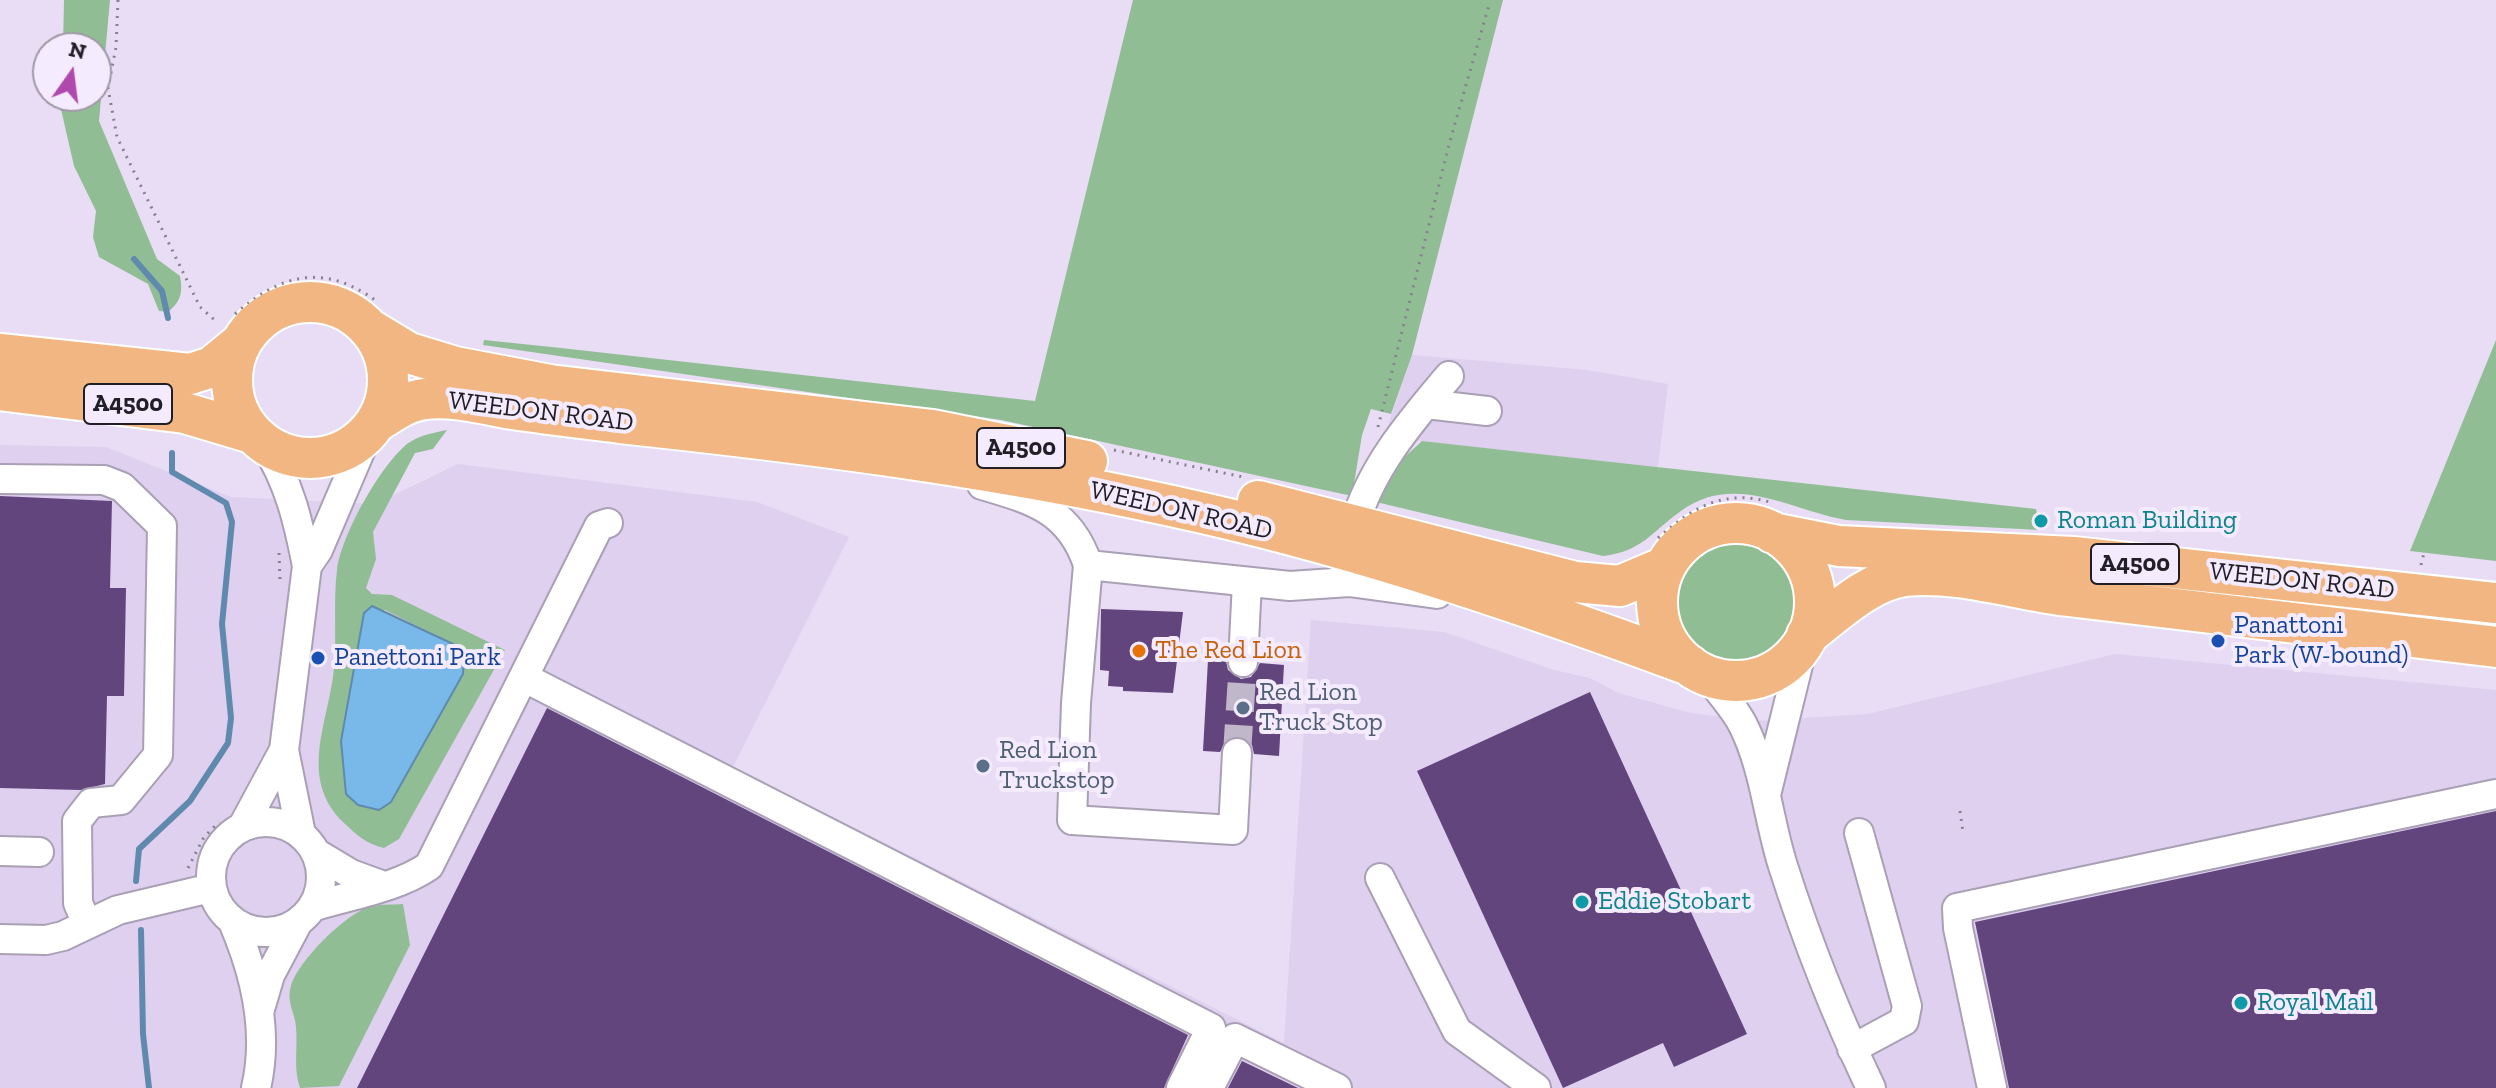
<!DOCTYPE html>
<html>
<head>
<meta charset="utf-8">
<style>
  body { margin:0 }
  #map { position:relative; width:2496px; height:1088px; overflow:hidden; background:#e8ddf4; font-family:"Zilla Slab",serif }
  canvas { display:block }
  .north { position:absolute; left:32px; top:32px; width:80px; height:80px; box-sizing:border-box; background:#f4ebfe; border:2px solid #a099a8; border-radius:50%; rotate:14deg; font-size:22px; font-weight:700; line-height:32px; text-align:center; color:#221e26 }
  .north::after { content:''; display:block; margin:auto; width:28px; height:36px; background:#b049ad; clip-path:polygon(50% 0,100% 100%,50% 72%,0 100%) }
</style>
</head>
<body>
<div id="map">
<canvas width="2496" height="1088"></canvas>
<div class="north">N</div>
</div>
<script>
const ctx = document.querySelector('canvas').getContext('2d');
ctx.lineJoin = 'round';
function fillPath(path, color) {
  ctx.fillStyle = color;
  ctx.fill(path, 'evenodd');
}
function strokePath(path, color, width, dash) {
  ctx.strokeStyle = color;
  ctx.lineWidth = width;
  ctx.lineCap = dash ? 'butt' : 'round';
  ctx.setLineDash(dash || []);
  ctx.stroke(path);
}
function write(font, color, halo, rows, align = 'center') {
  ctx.font = font + ' "Zilla Slab",serif';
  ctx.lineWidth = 8;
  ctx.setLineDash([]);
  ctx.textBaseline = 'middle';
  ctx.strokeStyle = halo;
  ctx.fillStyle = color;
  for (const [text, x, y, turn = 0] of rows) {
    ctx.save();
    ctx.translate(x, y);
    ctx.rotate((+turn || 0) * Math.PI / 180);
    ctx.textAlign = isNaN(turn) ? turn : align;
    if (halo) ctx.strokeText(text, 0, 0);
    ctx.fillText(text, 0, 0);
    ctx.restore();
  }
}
const built = new Path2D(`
  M1412 355 1587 370 1668 384 1658 467 1384 437Z
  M0 445 106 447 231 497 375 504 458 464 757 502 849 537 733 767 1284 1043 1311 620 1444 632 1554 670 1590 678 1618 693 1691 713 1756 721 1868 714 2115 654 2496 690V1088H0Z`);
const green = new Path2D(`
  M64 0H110L99 121 157 259 180 276C183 293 181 301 168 312L159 311 148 284 99 257 93 237 96 211 74 166 58 96H96V48H63Z
  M1133 0H1503L1412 355 1391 414 1371 409 1362 435 1352 496 1001 420 483 345 484 340 561 348 1035 401Z
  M2496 340V561L2410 551Z
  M447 430 433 449 415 453 373 532 376 559 366 588 372 594 392 595 505 650 399 839 384 848C366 844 357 835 344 823 297 778 329 722 334 668 337 636 333 602 337 570 341 536 380 466 407 444 419 435 433 433 447 430ZM385 610 455 645 463 656V674L391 801 379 810 341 741 364 613Z
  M1422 441 2036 509 2040 530 1846 520C1790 510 1734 472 1681 511 1650 533 1643 551 1603 556L1376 502 1396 465Z
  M1677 604a60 60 0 1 1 120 0a60 60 0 1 1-120 0Z
  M403 904 410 945 339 1086 300 1088C293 1067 298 1049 296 1027 295 1012 286 1002 291 986 297 962 348 911 372 906 382 904 393 905 403 904Z`);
const water = new Path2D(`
  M372 606 455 645 464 656 463 674 391 802 379 810 358 805 346 794 341 741 364 613Z`);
const stream = new Path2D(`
  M134 259 162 291 168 318
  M136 881 139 849 190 801 228 743 231 718 222 624 232 522 226 503 172 472V453
  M141 930 143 1034 149 1088`);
const building = new Path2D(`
  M0 496 112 501 110 588H126L124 696H107L105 784 81 790 0 788Z
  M1101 609 1183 612 1173 693 1123 691V687L1108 686 1109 671 1100 670Z
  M1208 660 1226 661 1228 670 1241 679 1251 677 1260 663 1284 665 1279 756 1254 754 1252 745 1239 736 1229 738 1220 752 1203 751Z
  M1590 692 1747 1034 1674 1067 1663 1043 1563 1088 1417 771Z
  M547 708 1188 1035 1164 1088H357Z
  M2496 811V1088H2009L1975 922Z
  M1242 1061 1298 1088H1228Z`);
const minorTunnel = new Path2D(`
  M1237 753 1243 662`);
const path = new Path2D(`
  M118 0 116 47 108 88 117 137 200 307 218 323
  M235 314C281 274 323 263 375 300
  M1378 427 1450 141 1489 5
  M1114 450 1243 477
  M1658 538C1693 507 1725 488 1773 503
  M279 553 280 581
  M2421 565 2424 553
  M1960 811 1963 832
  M188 868 204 837 219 822`);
const minor = new Path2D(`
  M1426 404 1487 411
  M264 443C289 482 298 520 307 566
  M0 479 104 480 122 487 162 526 158 755 121 800 91 803 77 821 78 903 87 924
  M982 485C1033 500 1070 510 1088 565L1076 703 1072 820 1233 830 1237 753
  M1355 524C1371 467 1412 420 1449 376
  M1088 565 1290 586 1349 582 1437 594
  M1243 662 1247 582
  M1707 675C1718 691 1734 707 1743 725 1765 769 1768 819 1783 866 1807 941 1837 1017 1871 1088
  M525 678 1211 1028 1181 1088
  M284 750 301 834
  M1767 791 1804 641
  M211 877a55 55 0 1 1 110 0a55 55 0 1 1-110 0Z
  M243 826 284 750 307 566 318 550 368 433
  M0 851 39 852
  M316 853 351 874 381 885
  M1380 878 1457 1031 1536 1088
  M312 907C351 895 397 888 429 866L599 526 608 523
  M233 922C255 973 269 1032 256 1088
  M0 939 46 940 63 936 118 910 211 888
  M260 1009 270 975 298 922
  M1852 1049 1904 1021 1907 1006 1859 833
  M1209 1088 1235 1038 1337 1088
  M1992 1088 1958 928 1957 908 2496 794`);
const highway = new Path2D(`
  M232 380a78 78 0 1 1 156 0a78 78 0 1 1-156 0Z
  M371 330 409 353 455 367 550 385 933 430 1087 461
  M0 354 190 374 212 367 241 343
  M0 390 185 413 252 433
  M376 422C391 413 406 401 425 399 451 396 480 403 506 408 544 414 582 418 620 423 816 444 1011 469 1203 513 1369 551 1530 606 1689 665
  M1258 501 1575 582 1620 586 1665 567
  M1657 602a79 79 0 1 1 158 0a79 79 0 1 1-158 0Z
  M1773 533 1839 546 2074 557 2496 603
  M1807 635C1836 613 1868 581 1905 576 1958 570 2016 590 2068 596 2211 613 2353 630 2496 647`);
const markers = [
  [2041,521,8,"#0f9aa8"],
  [2218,641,8,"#1a4fb4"],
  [1139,651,8,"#e8710a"],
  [318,658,8,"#1a4fb4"],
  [1243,708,8,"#5c6f8a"],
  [983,766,8,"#5c6f8a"],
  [1582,902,8,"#0f9aa8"],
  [2241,1003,8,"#0f9aa8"]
];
const shields = [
  [128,404,88],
  [1021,448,88],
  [2135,564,88]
];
const shieldNames = [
  ["A4500",128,404],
  ["A4500",1021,448],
  ["A4500",2135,564]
];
const streetNames = [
  ["WEEDON ROAD",541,412,7],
  ["WEEDON ROAD",1181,511,13],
  ["WEEDON ROAD",2302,581,6]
];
const cultureNames = [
  ["Roman Building",2057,521],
  ["Eddie Stobart",1598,902],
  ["Royal Mail",2257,1003]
];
const transitNames = [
  ["Panattoni",2234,626],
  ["Park (W-bound)",2234,656],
  ["Panettoni Park",334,658]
];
const foodNames = [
  ["The Red Lion",1155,651]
];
const serviceNames = [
  ["Red Lion",1259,693],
  ["Truck Stop",1259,723],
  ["Red Lion",999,751],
  ["Truckstop",999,781]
];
fillPath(built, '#ded0ee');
fillPath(green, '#91bd95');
fillPath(water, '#79b9e9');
strokePath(water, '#5f8aae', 2);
strokePath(stream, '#5f8aae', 6);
fillPath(building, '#63457e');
strokePath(minorTunnel, '#c0b7cb', 28, [28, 14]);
strokePath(minor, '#aaa0b5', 32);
strokePath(highway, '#fff', 44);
strokePath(path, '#87808f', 3, [2, 6]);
strokePath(minor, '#fff', 28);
strokePath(highway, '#f2b682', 40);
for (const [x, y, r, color] of markers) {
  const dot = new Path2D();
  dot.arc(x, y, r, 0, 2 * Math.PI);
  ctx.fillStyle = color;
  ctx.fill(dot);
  strokePath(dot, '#f4ebfe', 3);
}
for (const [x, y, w] of shields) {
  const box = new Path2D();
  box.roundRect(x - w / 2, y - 20, w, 40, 6);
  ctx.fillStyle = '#f4ebfe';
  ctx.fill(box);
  strokePath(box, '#221e26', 2);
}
write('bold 24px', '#221e26', null, shieldNames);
write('26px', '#221e26', '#f4ebfe', streetNames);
write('26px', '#0d838f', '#f4ebfe', cultureNames, 'left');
write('26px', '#164399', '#f4ebfe', transitNames, 'left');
write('26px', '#c56008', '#f4ebfe', foodNames, 'left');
write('26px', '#4e5e75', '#f4ebfe', serviceNames, 'left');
</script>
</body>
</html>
